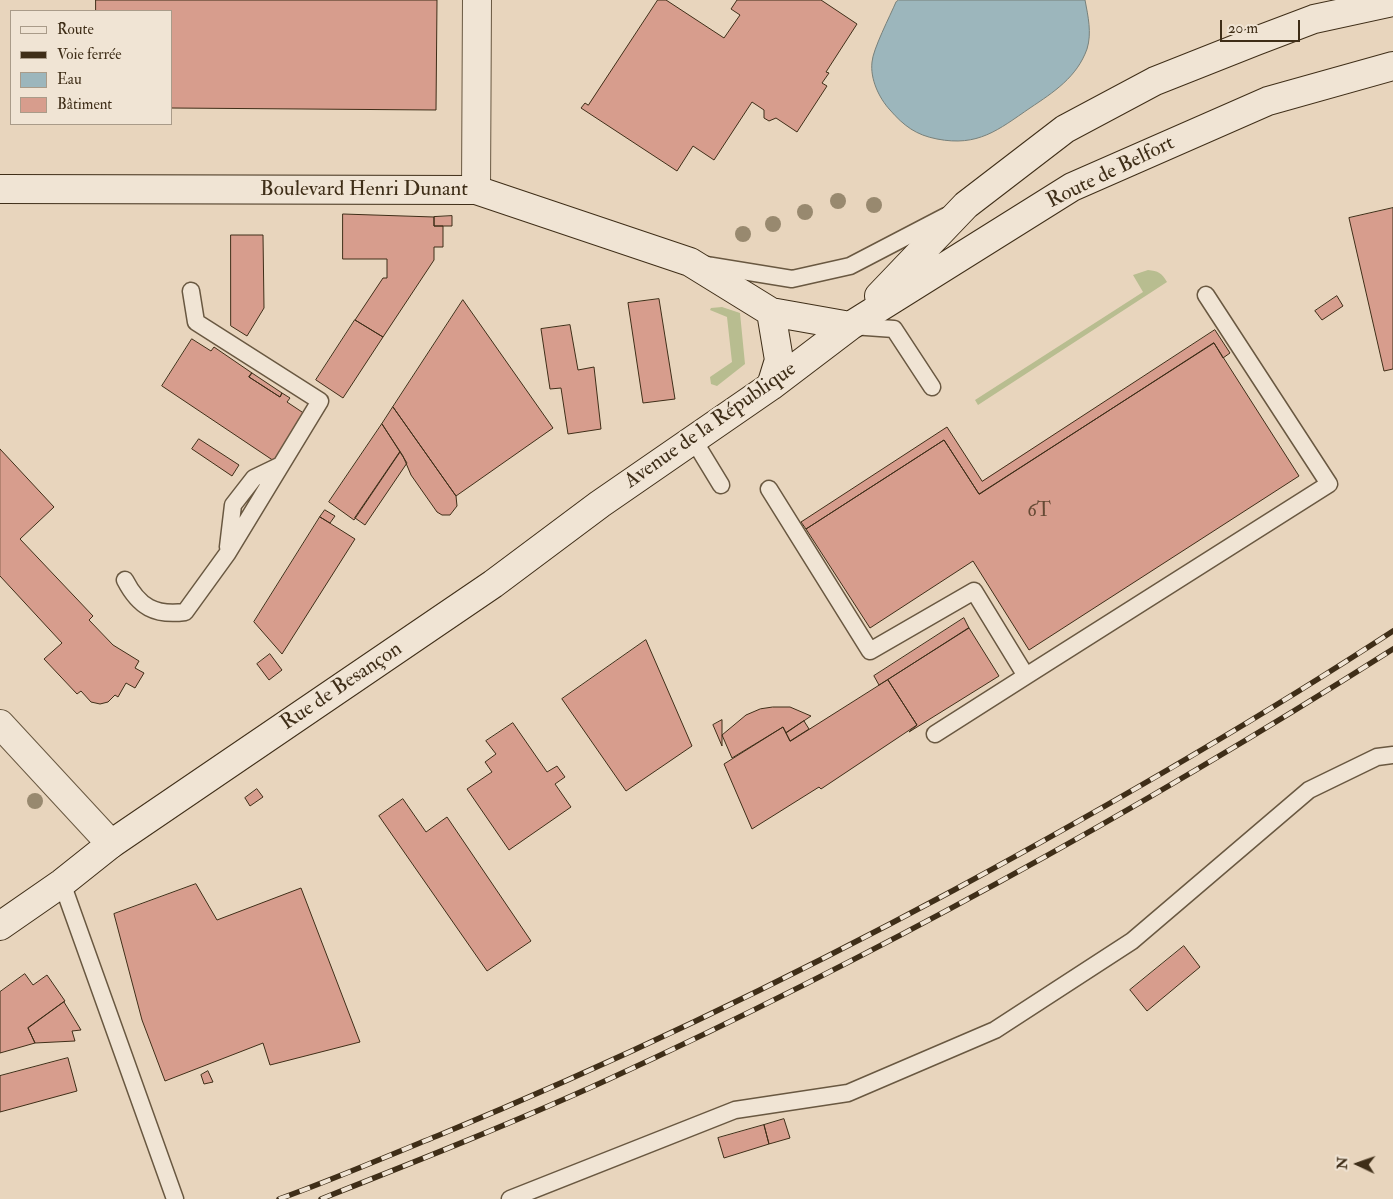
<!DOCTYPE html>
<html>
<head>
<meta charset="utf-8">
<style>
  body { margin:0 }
  #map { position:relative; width:1393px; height:1199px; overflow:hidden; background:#e8d5bd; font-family:"IM FELL Double Pica",serif }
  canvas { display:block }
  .legend { position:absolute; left:10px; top:10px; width:162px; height:115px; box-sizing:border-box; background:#f0e4d4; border:1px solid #a99b89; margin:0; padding:6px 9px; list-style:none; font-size:15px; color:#3f2e18 }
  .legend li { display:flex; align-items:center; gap:10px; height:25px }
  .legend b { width:25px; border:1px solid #a99b89 }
  .north { position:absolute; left:1333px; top:1139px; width:50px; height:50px; -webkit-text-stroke:4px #f0e4d4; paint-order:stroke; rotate:273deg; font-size:14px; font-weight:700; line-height:20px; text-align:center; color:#3f2e18 }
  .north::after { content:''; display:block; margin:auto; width:18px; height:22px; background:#3f2e18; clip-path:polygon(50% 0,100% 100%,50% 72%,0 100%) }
  .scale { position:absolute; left:1220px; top:20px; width:80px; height:22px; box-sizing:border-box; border:2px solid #3f2e18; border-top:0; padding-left:6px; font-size:15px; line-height:18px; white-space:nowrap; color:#3f2e18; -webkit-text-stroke:4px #f0e4d4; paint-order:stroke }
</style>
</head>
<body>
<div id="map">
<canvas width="1393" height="1199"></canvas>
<ul class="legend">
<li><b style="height:6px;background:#f0e4d4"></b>Route</li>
<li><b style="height:6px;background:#3f2e18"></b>Voie ferrée</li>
<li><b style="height:14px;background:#9cb6bc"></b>Eau</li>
<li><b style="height:14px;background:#d79d8d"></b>Bâtiment</li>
</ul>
<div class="north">N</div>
<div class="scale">20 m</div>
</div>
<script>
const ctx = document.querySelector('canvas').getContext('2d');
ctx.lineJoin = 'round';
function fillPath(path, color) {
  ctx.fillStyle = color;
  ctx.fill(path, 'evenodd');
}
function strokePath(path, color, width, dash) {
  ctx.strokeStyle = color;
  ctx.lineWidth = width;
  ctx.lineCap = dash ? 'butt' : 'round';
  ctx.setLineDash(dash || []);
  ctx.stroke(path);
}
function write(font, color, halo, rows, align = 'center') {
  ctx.font = font + ' "IM FELL Double Pica",serif';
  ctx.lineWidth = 5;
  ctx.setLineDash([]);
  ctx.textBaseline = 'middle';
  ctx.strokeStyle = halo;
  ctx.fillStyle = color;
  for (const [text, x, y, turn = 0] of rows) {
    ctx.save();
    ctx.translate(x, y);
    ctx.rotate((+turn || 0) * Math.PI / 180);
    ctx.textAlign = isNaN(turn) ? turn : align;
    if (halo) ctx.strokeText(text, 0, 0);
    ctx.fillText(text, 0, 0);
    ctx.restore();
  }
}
const green = new Path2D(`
  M1148 270C1158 271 1162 273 1167 282L978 405 975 400 1143 292 1133 275Z
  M722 307 740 313 745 364 717 386 711 384 710 377 732 362 727 317 710 310 711 308Z`);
const water = new Path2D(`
  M899 0H1085C1088 16 1092 33 1087 49 1077 77 1054 92 1030 108 998 130 978 147 937 139 916 135 904 126 890 110 879 98 870 79 872 62 873 49 890 16 896 2Z`);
const building = new Path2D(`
  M96 0H437L436 110 171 108V11H96Z
  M658 0H666L724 38 740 15 731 9 737 0H821L857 24 826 72 829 73 822 83 827 86 797 132 776 118 769 121 764 118V110L752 102 714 160 693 146 677 171 581 108 585 103 588 105Z
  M1393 208V369L1384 371 1349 218Z
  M343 214 434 217V226H443V247H434V260L383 337 355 320 383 278H387V259H343Z
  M452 216V226H434V217Z
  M231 235H263L264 308 247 336 231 326Z
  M1337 296 1343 306 1322 320 1315 311Z
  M659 299 675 399 643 403 628 303Z
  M463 300 553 428 456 496 393 407Z
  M355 320 383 337 343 398 316 380Z
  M570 325 578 370 594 367 601 429 568 434 561 388 550 389 541 329Z
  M1215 330 1230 353 1223 358 1214 343 979 494 944 440 806 529 801 522 947 427 982 481Z
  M192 339 211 351 214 347 252 373 249 377 280 397 282 393 290 398 287 402 305 414 274 461 162 386Z
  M1214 343 1299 476 1029 650 973 561 870 628 806 529 944 440 979 494Z
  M252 373 282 393 280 397 249 377Z
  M393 407 456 496 457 506 450 515H442L437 512 411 475 403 456 382 424Z
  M382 424 400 452 354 520 329 502Z
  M199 439 239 465 232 476 192 449Z
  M0 449 54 507 20 539 93 616 89 620 113 645 139 661 135 668 144 673 135 688 126 683 118 697 115 695 108 702 100 704 91 702 81 691 77 694 44 659 62 643 0 576Z
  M400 452 407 463 365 525 355 518Z
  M325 510 335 516 330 523 320 517Z
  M320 517 355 539 282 654 254 622Z
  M964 618 969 628 879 685 874 676Z
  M969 628 999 676 909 732 917 725 888 680Z
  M646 640 692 746 626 791 562 699Z
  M270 654 282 670 269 680 257 664Z
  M888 680 917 725 821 789 819 787 752 829 724 764 783 727 790 741Z
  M773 707H790L811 716 786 733 783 727 732 758 722 735 746 715 760 709Z
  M722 720V746L713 725Z
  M804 721 809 729 790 741 786 733Z
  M513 723 547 772 557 766 565 777 555 784 571 807 509 850 467 789 492 772 485 762 496 754 486 741Z
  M257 789 263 797 250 806 245 798Z
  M403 799 426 832 447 817 531 941 487 971 379 816Z
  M196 884 217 920 301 888 360 1042 270 1065 263 1043 165 1081 142 1020 114 914Z
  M1184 946 1200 967 1147 1011 1130 990Z
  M25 974 33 985 47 975 65 1001 28 1028 35 1043 0 1053V992Z
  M64 1002 81 1030 72 1031 75 1041 35 1043 28 1028Z
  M68 1058 77 1091 0 1112V1076Z
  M208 1071 213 1082 204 1084 201 1075Z
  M784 1119 790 1138 769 1144 764 1125Z
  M764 1125 769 1144 724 1158 718 1138Z`);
const service = new Path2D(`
  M706 265 792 279 850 266 946 216
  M852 326 894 329 932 387
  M693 439 721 485
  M769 489 870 651 974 591 1026 676 935 734
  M228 547 233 505 254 478 279 466
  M125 580C139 607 155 616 185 612L227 554 320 401 196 322 191 291
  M1026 676 1329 484 1206 295
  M62 883 175 1199
  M510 1199 735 1110 848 1093 995 1030 1132 941 1309 790 1377 757 1393 755`);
const minor = new Path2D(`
  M476 190 477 0
  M0 724 111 844`);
const secondary = new Path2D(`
  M0 189 476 190 690 262 771 312 850 326
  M879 296 966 205 1065 129 1155 81 1256 41 1314 19 1393 2
  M771 312 779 360 771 386
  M0 926 62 883 111 844 493 584 600 504 771 386 850 326 1072 187 1268 101 1393 66`);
const rail = new Path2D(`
  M279 1199C332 1180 385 1157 437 1136 614 1063 785 981 954 890 1103 809 1251 724 1393 631
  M321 1199C417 1161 513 1123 607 1080 878 955 1141 809 1393 649`);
const trees = [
  [838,201],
  [874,205],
  [805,212],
  [773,224],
  [743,234],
  [35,801]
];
const numberNames = [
  ["6T",1039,512]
];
const streetNames = [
  ["Route de Belfort",1111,173,-26],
  ["Boulevard Henri Dunant",364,190],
  ["Avenue de la République",711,426,-35],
  ["Rue de Besançon",342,687,-34]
];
fillPath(green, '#b8bd90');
fillPath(water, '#9cb6bc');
strokePath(water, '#77807a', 1);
fillPath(building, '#d79d8d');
strokePath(building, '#3f2e18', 1);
strokePath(service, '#695841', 19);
strokePath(minor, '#695841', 30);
strokePath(secondary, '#3f2e18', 30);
strokePath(service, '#f0e4d4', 16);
strokePath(minor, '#f0e4d4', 28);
strokePath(secondary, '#f0e4d4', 28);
strokePath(rail, '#3f2e18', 5.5);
strokePath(rail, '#f0e4d4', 4, [11]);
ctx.fillStyle = '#98896f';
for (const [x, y] of trees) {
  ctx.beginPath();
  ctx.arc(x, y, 8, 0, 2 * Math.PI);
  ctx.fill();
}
write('19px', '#654a35', null, numberNames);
write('21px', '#3f2e18', '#f0e4d4', streetNames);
</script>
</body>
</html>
